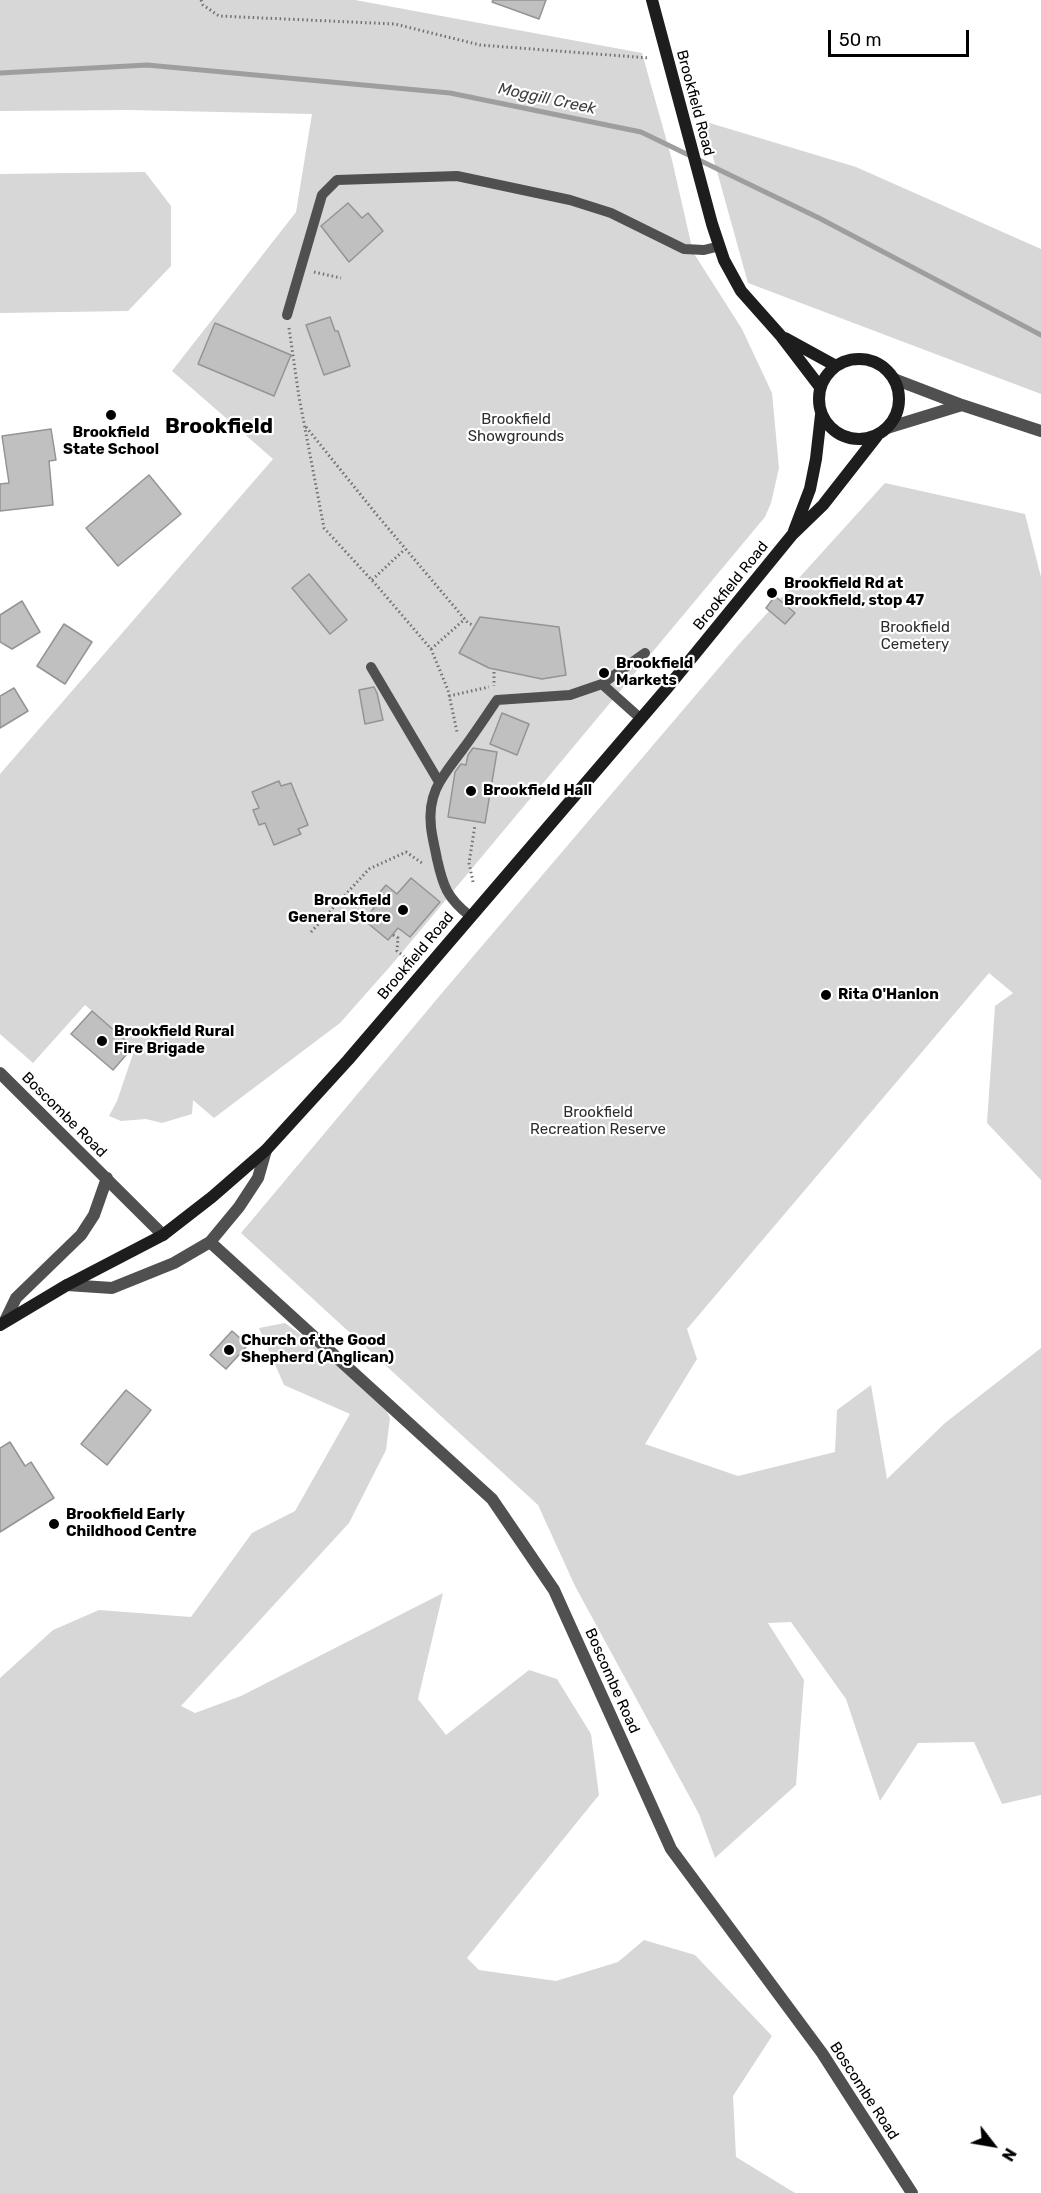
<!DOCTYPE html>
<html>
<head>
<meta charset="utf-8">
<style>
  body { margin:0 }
  #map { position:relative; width:1041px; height:2193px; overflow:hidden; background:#fff; font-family:Rubik,sans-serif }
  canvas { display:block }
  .north { position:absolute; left:963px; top:2115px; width:60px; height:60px; -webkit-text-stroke:4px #fff; paint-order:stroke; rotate:121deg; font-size:16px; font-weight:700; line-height:24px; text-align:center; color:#000 }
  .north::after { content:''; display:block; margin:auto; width:21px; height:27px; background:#000; clip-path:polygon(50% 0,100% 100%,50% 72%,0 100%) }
  .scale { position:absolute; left:828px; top:30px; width:141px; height:27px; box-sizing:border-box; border:3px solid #000; border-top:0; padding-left:8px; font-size:18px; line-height:21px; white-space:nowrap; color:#000; -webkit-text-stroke:4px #fff; paint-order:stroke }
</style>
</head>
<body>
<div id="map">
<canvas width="1041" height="2193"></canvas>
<div class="north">N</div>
<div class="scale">50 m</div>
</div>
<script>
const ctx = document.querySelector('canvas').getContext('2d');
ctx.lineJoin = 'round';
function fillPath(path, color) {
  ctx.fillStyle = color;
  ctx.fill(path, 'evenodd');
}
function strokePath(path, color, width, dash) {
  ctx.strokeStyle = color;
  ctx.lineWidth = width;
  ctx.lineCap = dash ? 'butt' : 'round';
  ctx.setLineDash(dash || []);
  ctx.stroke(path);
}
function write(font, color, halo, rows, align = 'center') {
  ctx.font = font + ' Rubik,sans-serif';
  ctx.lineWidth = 4.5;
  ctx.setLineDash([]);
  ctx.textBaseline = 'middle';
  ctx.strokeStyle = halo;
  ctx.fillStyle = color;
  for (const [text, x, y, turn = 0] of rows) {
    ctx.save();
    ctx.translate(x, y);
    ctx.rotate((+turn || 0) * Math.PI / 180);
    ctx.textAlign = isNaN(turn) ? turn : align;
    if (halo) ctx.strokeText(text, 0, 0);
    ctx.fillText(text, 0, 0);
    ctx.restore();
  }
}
const green = new Path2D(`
  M0 0H355L642 53 672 160 693 252 742 329 772 393 779 468 771 503 765 517 394 962 340 1023 214 1118 193 1100 192 1114 162 1123 146 1119 121 1121 109 1116 117 1101 135 1048 85 1005 33 1063 0 1034V774L273 459 172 371 296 212 312 114 128 110 0 111Z
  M703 121 856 167 1041 249V394L748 283Z
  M145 172 171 206V266L128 311 0 313V174Z
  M885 483 1025 514 1041 577V1180L987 1123 995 1006 1013 993 989 973 687 1329 697 1359 645 1444 738 1476 835 1452 837 1410 871 1385 887 1479 945 1423 1041 1348V1795L1002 1804 974 1742 918 1743 880 1801 846 1699 791 1622 768 1623 804 1680 796 1785 715 1858 699 1814 575 1586 538 1505 241 1233 447 987 740 643Z
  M285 1323 377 1390 390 1418 386 1450 349 1523 181 1706 195 1713 241 1696 443 1593 418 1699 446 1735 529 1670 557 1679 591 1734 599 1795 467 1958 479 1970 556 1981 618 1962 644 1940 695 1955 772 2036 733 2096 736 2157 795 2193H0V1678L53 1630 99 1610 191 1617 252 1533 295 1511 350 1414 284 1385 259 1328Z`);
const stream = new Path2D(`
  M0 73 147 65 450 93 641 132 819 218 1041 335`);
const building = new Path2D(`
  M493 0H546L539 19 492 2Z
  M348 203 362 218 368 213 383 231 349 262 321 226Z
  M330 317 335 331H338L350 366 324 375 306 325Z
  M215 323 291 355 274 396 198 364Z
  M51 429 56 460 49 461 53 505 0 511V484L9 483 2 436Z
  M149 475 181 514 118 566 86 528Z
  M309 574 347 620 330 634 292 588Z
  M775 596 795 613 785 624 766 608Z
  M22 601 40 632 12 649 0 642V615Z
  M480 617 559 627 566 675 542 679 489 668 459 653Z
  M64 624 92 642 65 684 37 666Z
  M374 687 377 693 383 720 365 724 359 690Z
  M14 688 28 711 0 728V696Z
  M502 713 529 724 517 755 490 744Z
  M473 748 497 752 485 823 448 817 455 772 461 764 466 765 468 755Z
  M279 781 281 786 291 783 308 825 298 829 301 834 274 845 265 823 259 825 253 810 259 808 252 792Z
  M411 878 440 902 410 937 398 928 388 940 364 920 374 908 370 904 386 885 397 894Z
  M92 1011 133 1047 113 1070 71 1034Z
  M232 1331 248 1345 226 1369 210 1355Z
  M126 1390 151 1410 107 1465 81 1444Z
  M10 1442 25 1466 31 1462 54 1498 0 1532V1448Z`);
const path = new Path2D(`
  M201 0 203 5 219 16 395 24 480 45 649 58
  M314 272 341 278
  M289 328 299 397 324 528 378 587 431 649 448 690 457 732
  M306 427 377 515 468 623 473 625
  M372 580 405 549
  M431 649 465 619
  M494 672V686
  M449 696 489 687
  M473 882 469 863 475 825
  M311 932 369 869 406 852 422 863
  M393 935 398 938 397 951 406 958`);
const service = new Path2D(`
  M287 315 322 195 337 180 457 176 570 200 611 213 684 249 704 250 720 246
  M371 667 439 782
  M602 684 645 653
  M470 916C447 898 443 886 437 859 435 848 432 837 431 827 427 791 444 775 463 749 475 733 486 716 497 700L570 695 602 684 640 718`);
const minor = new Path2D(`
  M894 379 962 405 1041 431
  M887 428 962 405
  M0 1073 163 1235
  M210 1242 492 1499 554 1590 671 1849 822 2053 912 2193
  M67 1285 112 1288 174 1263 210 1242 239 1207 258 1178 266 1150
  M5 1321 16 1298 81 1235 94 1215 107 1178`);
const secondary = new Path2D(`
  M652 0 712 224 724 260 741 291 781 336 820 387
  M785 338 836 366
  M819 399a40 40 0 1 1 80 0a40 40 0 1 1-80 0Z
  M794 531 810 489 816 459 821 415
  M0 1325 67 1285 163 1235 212 1197 266 1150 348 1060 668 687 792 535 823 505 877 436`);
const markers = [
  [111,415,6,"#000"],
  [772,593,6,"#000"],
  [604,673,6,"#000"],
  [471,791,6,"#000"],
  [403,910,6,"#000"],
  [826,995,6,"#000"],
  [102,1041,6,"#000"],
  [229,1350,6,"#000"],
  [54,1524,6,"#000"]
];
const streetNames = [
  ["Brookfield Road",695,103,75],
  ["Brookfield Road",731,586,-51],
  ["Brookfield Road",416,956,-50],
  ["Boscombe Road",64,1115,45],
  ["Boscombe Road",612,1681,66],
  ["Boscombe Road",864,2091,57]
];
const parkNames = [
  ["Brookfield",516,420],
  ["Showgrounds",516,437],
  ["Brookfield",915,628],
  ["Cemetery",915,645],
  ["Brookfield",598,1113],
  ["Recreation Reserve",598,1130]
];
const poiNames = [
  ["Brookfield",111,433,"center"],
  ["State School",111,450,"center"],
  ["Brookfield Rd at",784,584],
  ["Brookfield, stop 47",784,601],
  ["Brookfield",616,664],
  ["Markets",616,681],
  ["Brookfield Hall",483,791],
  ["Brookfield",391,901,"right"],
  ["General Store",391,918,"right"],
  ["Rita O'Hanlon",838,995],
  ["Brookfield Rural",114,1032],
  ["Fire Brigade",114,1049],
  ["Church of the Good",241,1341],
  ["Shepherd (Anglican)",241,1358],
  ["Brookfield Early",66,1515],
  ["Childhood Centre",66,1532]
];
const waterNames = [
  ["Moggill Creek",547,99,12]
];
const districtNames = [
  ["Brookfield",219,427]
];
fillPath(green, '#d7d7d7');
strokePath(stream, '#9e9e9e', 5);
fillPath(building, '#c0c0c0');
strokePath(building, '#949494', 1.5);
strokePath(path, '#727272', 3, [1.5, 3]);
strokePath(service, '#505050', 10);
strokePath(minor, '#505050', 12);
strokePath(secondary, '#1d1d1d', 12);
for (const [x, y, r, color] of markers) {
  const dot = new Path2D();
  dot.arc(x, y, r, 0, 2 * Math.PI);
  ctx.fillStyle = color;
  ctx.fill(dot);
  strokePath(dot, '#fff', 2);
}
write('15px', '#000', '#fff', streetNames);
write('15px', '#2e2e2e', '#fff', parkNames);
write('bold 15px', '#000', '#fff', poiNames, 'left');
write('italic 16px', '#3f3f3f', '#fff', waterNames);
write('bold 21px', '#000', '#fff', districtNames);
</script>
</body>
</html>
